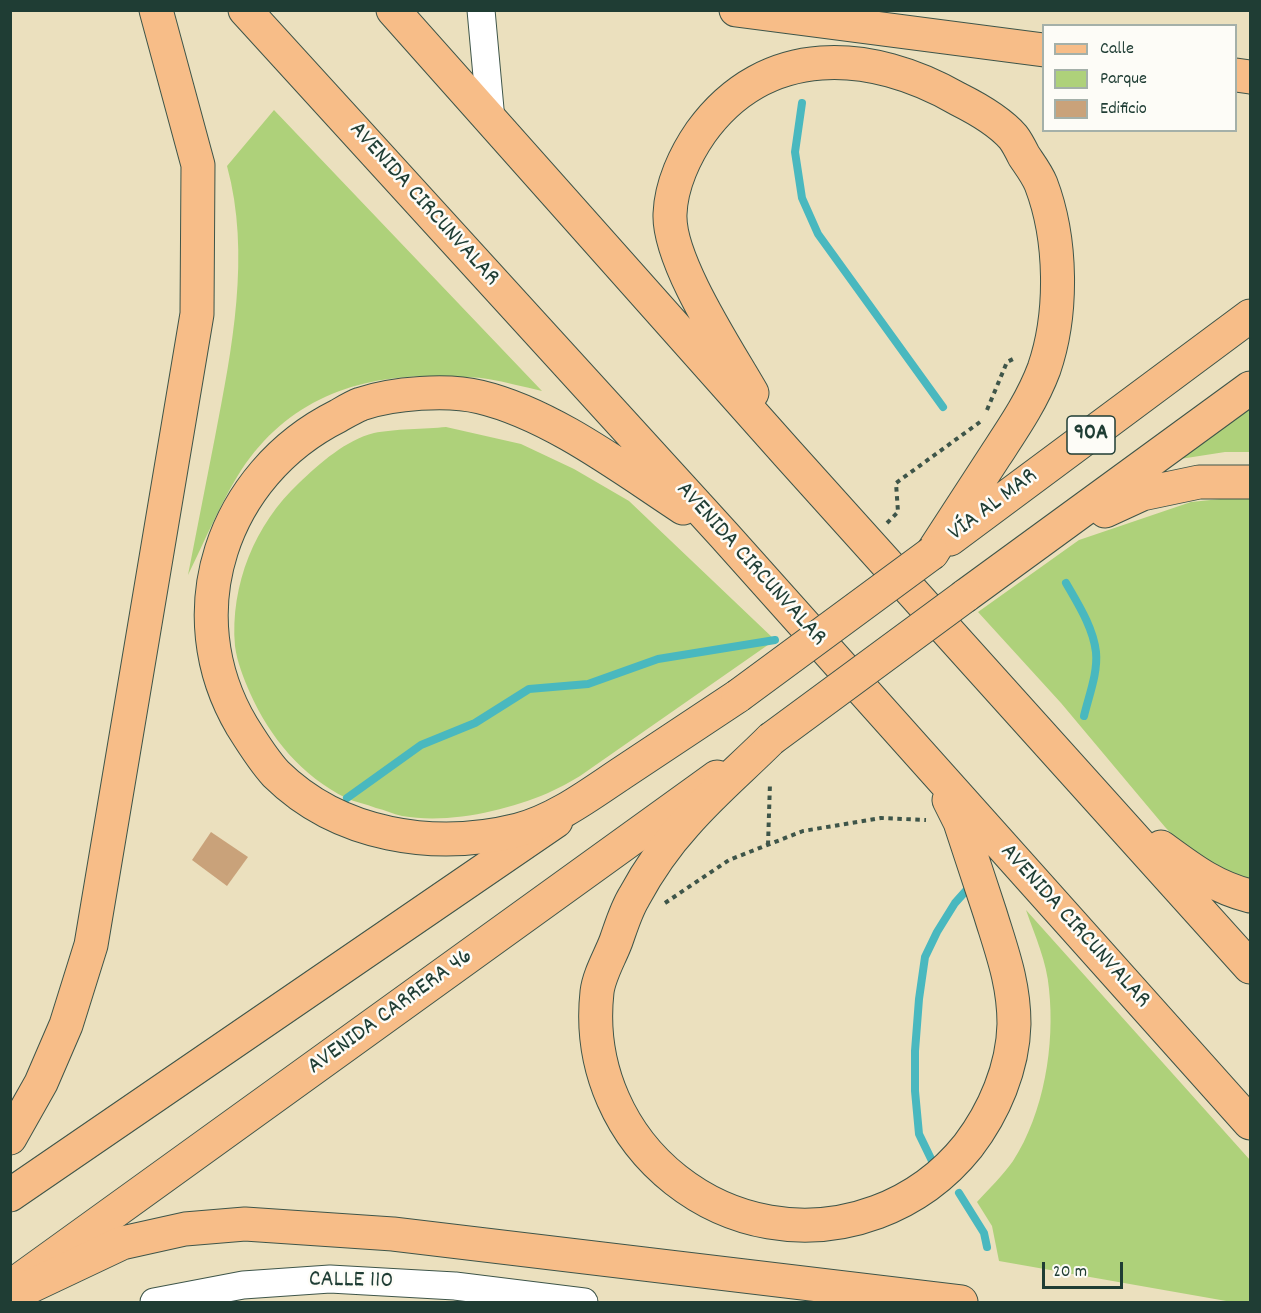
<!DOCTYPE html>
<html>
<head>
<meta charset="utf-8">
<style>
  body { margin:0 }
  #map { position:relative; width:1261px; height:1313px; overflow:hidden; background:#ebe0be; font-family:Dekko,sans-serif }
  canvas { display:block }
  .frame { position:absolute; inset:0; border:12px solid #1f3d34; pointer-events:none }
  .legend { position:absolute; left:1042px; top:24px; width:195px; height:108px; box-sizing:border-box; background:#fdfcf7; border:2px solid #a4b0a9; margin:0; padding:8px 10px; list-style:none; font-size:18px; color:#1f3d34 }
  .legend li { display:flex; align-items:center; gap:12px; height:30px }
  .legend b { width:30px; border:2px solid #a4b0a9 }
  .scale { position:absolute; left:1042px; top:1262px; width:81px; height:27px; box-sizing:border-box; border:3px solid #1f3d34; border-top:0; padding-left:8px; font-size:18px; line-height:21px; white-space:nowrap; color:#1f3d34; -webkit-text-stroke:4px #fdfcf7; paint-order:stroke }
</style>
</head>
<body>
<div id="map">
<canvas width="1261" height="1313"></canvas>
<div class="frame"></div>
<ul class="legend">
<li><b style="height:8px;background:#f7bd88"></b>Calle</li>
<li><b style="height:16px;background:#aed17a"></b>Parque</li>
<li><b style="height:16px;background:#c9a27a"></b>Edificio</li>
</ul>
<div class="scale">20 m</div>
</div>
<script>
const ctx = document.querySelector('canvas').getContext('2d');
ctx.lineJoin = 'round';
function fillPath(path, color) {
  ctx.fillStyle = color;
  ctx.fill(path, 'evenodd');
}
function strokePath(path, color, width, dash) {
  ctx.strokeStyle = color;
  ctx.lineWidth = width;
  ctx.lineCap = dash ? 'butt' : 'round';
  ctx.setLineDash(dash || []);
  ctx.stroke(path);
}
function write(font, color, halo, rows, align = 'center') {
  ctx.font = font + ' Dekko,sans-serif';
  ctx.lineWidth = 5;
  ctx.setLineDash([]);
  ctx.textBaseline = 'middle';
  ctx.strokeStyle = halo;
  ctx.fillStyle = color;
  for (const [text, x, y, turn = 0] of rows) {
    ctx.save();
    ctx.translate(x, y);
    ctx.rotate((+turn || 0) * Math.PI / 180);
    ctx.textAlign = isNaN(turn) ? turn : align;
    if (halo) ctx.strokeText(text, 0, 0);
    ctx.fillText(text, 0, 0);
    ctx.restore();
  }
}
const green = new Path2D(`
  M274 110 542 391C524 387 506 382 488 379 476 377 464 377 452 377 363 371 285 398 237 477 218 508 204 543 188 575 197 529 206 483 215 437 232 349 251 254 227 166Z
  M1250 397V452H1225L1180 459Z
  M446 427 521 444 574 469 629 501 775 640 580 776C570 782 559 788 548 793 505 811 449 824 402 816 393 814 385 810 376 808 366 804 355 802 346 798 302 776 270 738 250 693 244 679 237 662 235 646 230 585 255 524 299 483 320 463 346 440 374 433 393 429 426 429 446 427Z
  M1250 496V883L1202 866 1165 827 1061 703 978 612 1079 540 1191 502Z
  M1026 910 1250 1160V1302H1232L999 1261 992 1226 977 1202C989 1189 1003 1175 1013 1161 1044 1113 1055 1045 1049 989 1047 962 1035 936 1026 910Z`);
const stream = new Path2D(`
  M802 103 795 152 802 198 818 234 943 407
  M1066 583C1078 604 1093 627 1096 652 1098 673 1089 695 1084 716
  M347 798 421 745 475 723 529 689 588 684 658 659 775 640
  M934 1165 919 1134 915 1091V1051L919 999 925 957 937 932 955 903 972 884
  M959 1193 984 1233 987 1247`);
const building = new Path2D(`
  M211 832 248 857 227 886 192 860Z`);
const path = new Path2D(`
  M987 410 1007 362 1015 358
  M887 523 898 512 896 483 980 422
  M768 845 770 783
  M665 903 729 860 803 831 881 818 926 820`);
const street = new Path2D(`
  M481 10 491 120
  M154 1302 243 1285 330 1279 455 1286 584 1302`);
const primary = new Path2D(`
  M10 1195 556 821
  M10 1287 717 777`);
const highway = new Path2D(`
  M245 10 724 535 1250 1123
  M393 10 788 454 1250 967
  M736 10 1044 50
  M1236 75 1250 77
  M752 393C728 351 668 261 670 214 671 185 685 155 701 132 766 42 871 49 958 99 976 108 1000 122 1013 137 1017 142 1021 150 1024 156 1030 165 1037 174 1041 184 1062 239 1063 314 1044 369 1032 401 1014 427 995 456 974 488 953 521 932 553
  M683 508C622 468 551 414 480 397 448 389 393 393 361 404 353 407 345 412 338 416 222 474 175 613 242 726 252 742 263 760 276 774 339 836 434 851 518 830 556 820 589 795 622 773 661 747 699 722 738 696
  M1105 511 1142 494 1199 482H1250
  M950 539 1250 316
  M965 596 1250 388
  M771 739C743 767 712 793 686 823 666 845 648 871 634 897 626 910 621 927 616 941 610 957 599 975 597 992 580 1146 731 1266 877 1212 912 1199 944 1176 968 1146 994 1112 1013 1068 1014 1024 1014 983 1002 952 990 913 980 883 970 852 960 822L949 800
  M1161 847C1191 869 1214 887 1250 896
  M10 1138 41 1083 66 1025 91 945 197 314 198 165 156 10
  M10 1296 122 1243 185 1229 245 1224 393 1234 961 1302`);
const highwayBridge = new Path2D(`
  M738 696 932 553
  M771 739 965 596`);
const shields = [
  [1091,435,48]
];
const shieldNames = [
  ["90A",1091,435]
];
const streetNames = [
  ["AVENIDA CIRCUNVALAR",423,205,48],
  ["VÍA AL MAR",994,506,-37],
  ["AVENIDA CIRCUNVALAR",750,565,48],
  ["AVENIDA CIRCUNVALAR",1074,927,48],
  ["AVENIDA CARRERA 46",391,1013,-36],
  ["CALLE 110",351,1282,1]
];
fillPath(green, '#aed17a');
strokePath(stream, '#49b8bf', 8);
fillPath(building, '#c9a27a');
strokePath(street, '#3e5549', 29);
strokePath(primary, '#3e5549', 35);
strokePath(highway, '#3e5549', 35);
strokePath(path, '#3e5549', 4, [4.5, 4.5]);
strokePath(street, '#fff', 27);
strokePath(primary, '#f7bd88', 33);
strokePath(highway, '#f7bd88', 33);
strokePath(highwayBridge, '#3e5549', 35, []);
strokePath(highwayBridge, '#f7bd88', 33);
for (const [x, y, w] of shields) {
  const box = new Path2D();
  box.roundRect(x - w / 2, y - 19, w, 38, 4.5);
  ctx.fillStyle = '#fdfcf7';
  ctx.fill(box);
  strokePath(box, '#1f3d34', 1.5);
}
write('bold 22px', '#1f3d34', null, shieldNames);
write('24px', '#1f3d34', '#fdfcf7', streetNames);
</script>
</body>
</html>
